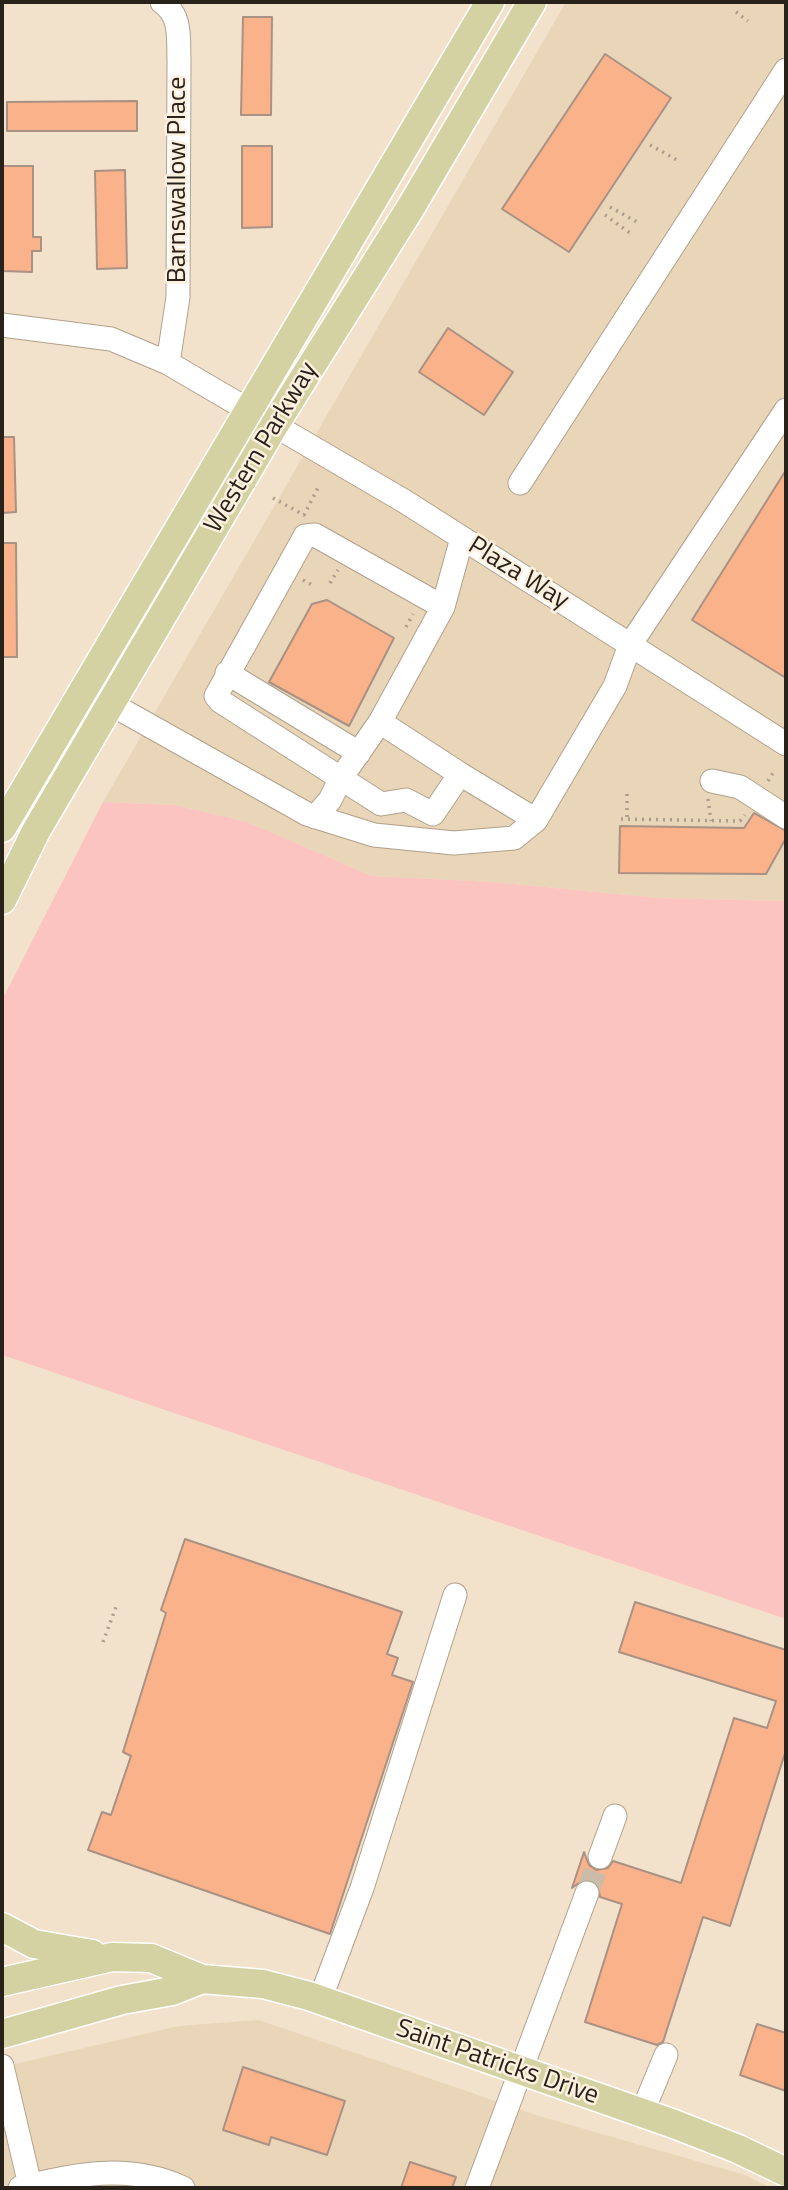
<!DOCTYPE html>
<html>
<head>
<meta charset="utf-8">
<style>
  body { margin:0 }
  #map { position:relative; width:788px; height:2190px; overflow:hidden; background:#f2e2cb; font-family:"Titillium Web",sans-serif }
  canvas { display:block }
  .frame { position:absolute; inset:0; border:4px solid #28221a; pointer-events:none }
</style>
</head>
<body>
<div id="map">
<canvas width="788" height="2190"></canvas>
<div class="frame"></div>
</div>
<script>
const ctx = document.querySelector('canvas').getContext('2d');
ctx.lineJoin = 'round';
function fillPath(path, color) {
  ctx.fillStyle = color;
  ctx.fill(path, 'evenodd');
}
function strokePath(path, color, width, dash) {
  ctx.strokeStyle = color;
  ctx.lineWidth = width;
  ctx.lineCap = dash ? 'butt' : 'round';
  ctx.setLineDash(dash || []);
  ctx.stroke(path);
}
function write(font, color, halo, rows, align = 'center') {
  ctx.font = font + ' "Titillium Web",sans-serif';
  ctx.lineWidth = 5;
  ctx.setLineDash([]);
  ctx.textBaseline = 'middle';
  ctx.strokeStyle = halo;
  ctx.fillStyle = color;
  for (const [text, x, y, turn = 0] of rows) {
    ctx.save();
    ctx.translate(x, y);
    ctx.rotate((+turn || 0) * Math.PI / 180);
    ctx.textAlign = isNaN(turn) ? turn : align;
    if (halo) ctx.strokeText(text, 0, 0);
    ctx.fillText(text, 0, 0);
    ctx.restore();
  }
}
const built = new Path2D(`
  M566 2H786V901L658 898 493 882 372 876 247 822 175 805 103 802Z
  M259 2020 539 2116 745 2175 771 2188H2V2067L179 2026Z`);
const green = new Path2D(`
  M103 802 175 805 247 822 372 876 493 882 658 898 786 901V1619L2 1355V1000Z`);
const building = new Path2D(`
  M243 17H272L271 115H241Z
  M605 54 671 98 569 252 502 209Z
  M137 101V131H7V102Z
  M242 146H272V227L242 228Z
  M2 166H33V237H41V251H32V272L2 271Z
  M125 170 127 268 97 269 95 171Z
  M448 328 513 372 484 415 419 372Z
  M2 437H14L16 512 2 513Z
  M786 470V678L692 620Z
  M2 543H16L17 657H2Z
  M327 600 394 638 349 726 269 682 312 604Z
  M754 813 786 831V838L766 874 619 873 620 826 744 828Z
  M185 1539 402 1612 387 1654 398 1658 392 1675 413 1682 330 1934 88 1850 102 1812 111 1815 131 1756 123 1752 166 1613 161 1610Z
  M635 1602 786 1650V1750L730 1926 703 1917 663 2042 657 2045 585 2022 622 1904 600 1897 598 1885 591 1880 584 1879 572 1888 584 1852 589 1865 596 1870 608 1868 613 1861 681 1883 734 1718 767 1728 776 1701 619 1652Z
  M757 2024 786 2033V2091L740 2075Z
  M243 2067 345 2101 327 2155 271 2137 269 2145 223 2130Z
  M410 2162 456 2177 452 2188H401Z`);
const minorTunnel = new Path2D(`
  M587 1893 600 1857`);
const path = new Path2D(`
  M736 12 748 21
  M650 145 677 160
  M610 207 637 222
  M605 215 630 233
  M273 498 304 515 319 486
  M303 580 314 586
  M330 583 338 570
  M406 627 413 614
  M768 781 774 771
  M627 794V820
  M708 799 711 821
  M621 819 740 821 745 815
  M103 1642 116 1607`);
const minor = new Path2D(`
  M162 2C182 16 178 38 179 60L178 297 168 363
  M2 325 111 339 168 363 404 501 786 744
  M520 483 786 70
  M443 607 380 722 460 774 433 814 406 800 381 804 220 701 216 696 305 536 315 535 443 607 462 538
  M227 673 359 753
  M111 704 307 814 374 835 454 843 514 838 536 820 615 686 630 645 786 410
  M460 774 536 820
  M712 781 740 787 786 817
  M315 817 330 800 341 778 380 722
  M600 1857 615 1816
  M320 2000 362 1888 455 1595
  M2 2066 30 2185
  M642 2113 666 2055
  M20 2188C74 2174 129 2163 183 2188
  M477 2188 587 1893`);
const major = new Path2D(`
  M2 828 490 2
  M2 900 36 831 275 424 411 207 532 2
  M2 1927 34 1944 92 1954
  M2 1982 112 1957 151 1958 202 1979 263 1984 309 1996 674 2124 738 2149 786 2172
  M2 2034 122 2000 172 1991 202 1979`);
const streetNames = [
  ["Barnswallow Place",179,180,-90],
  ["Western Parkway",262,448,-59],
  ["Plaza Way",518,574,32],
  ["Saint Patricks Drive",497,2063,19]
];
fillPath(built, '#e9d5b8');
fillPath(green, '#fcc4c0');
fillPath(building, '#fab28a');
strokePath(building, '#a99184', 2);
strokePath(minorTunnel, '#cabca8', 23, [23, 11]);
strokePath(minor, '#b0a18c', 25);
strokePath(major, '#fff', 31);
strokePath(path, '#aa9d8c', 3.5, [2, 5]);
strokePath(minor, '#fff', 23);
strokePath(major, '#d4d1a3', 28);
write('26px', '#28221a', '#fdf0de', streetNames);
</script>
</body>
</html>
